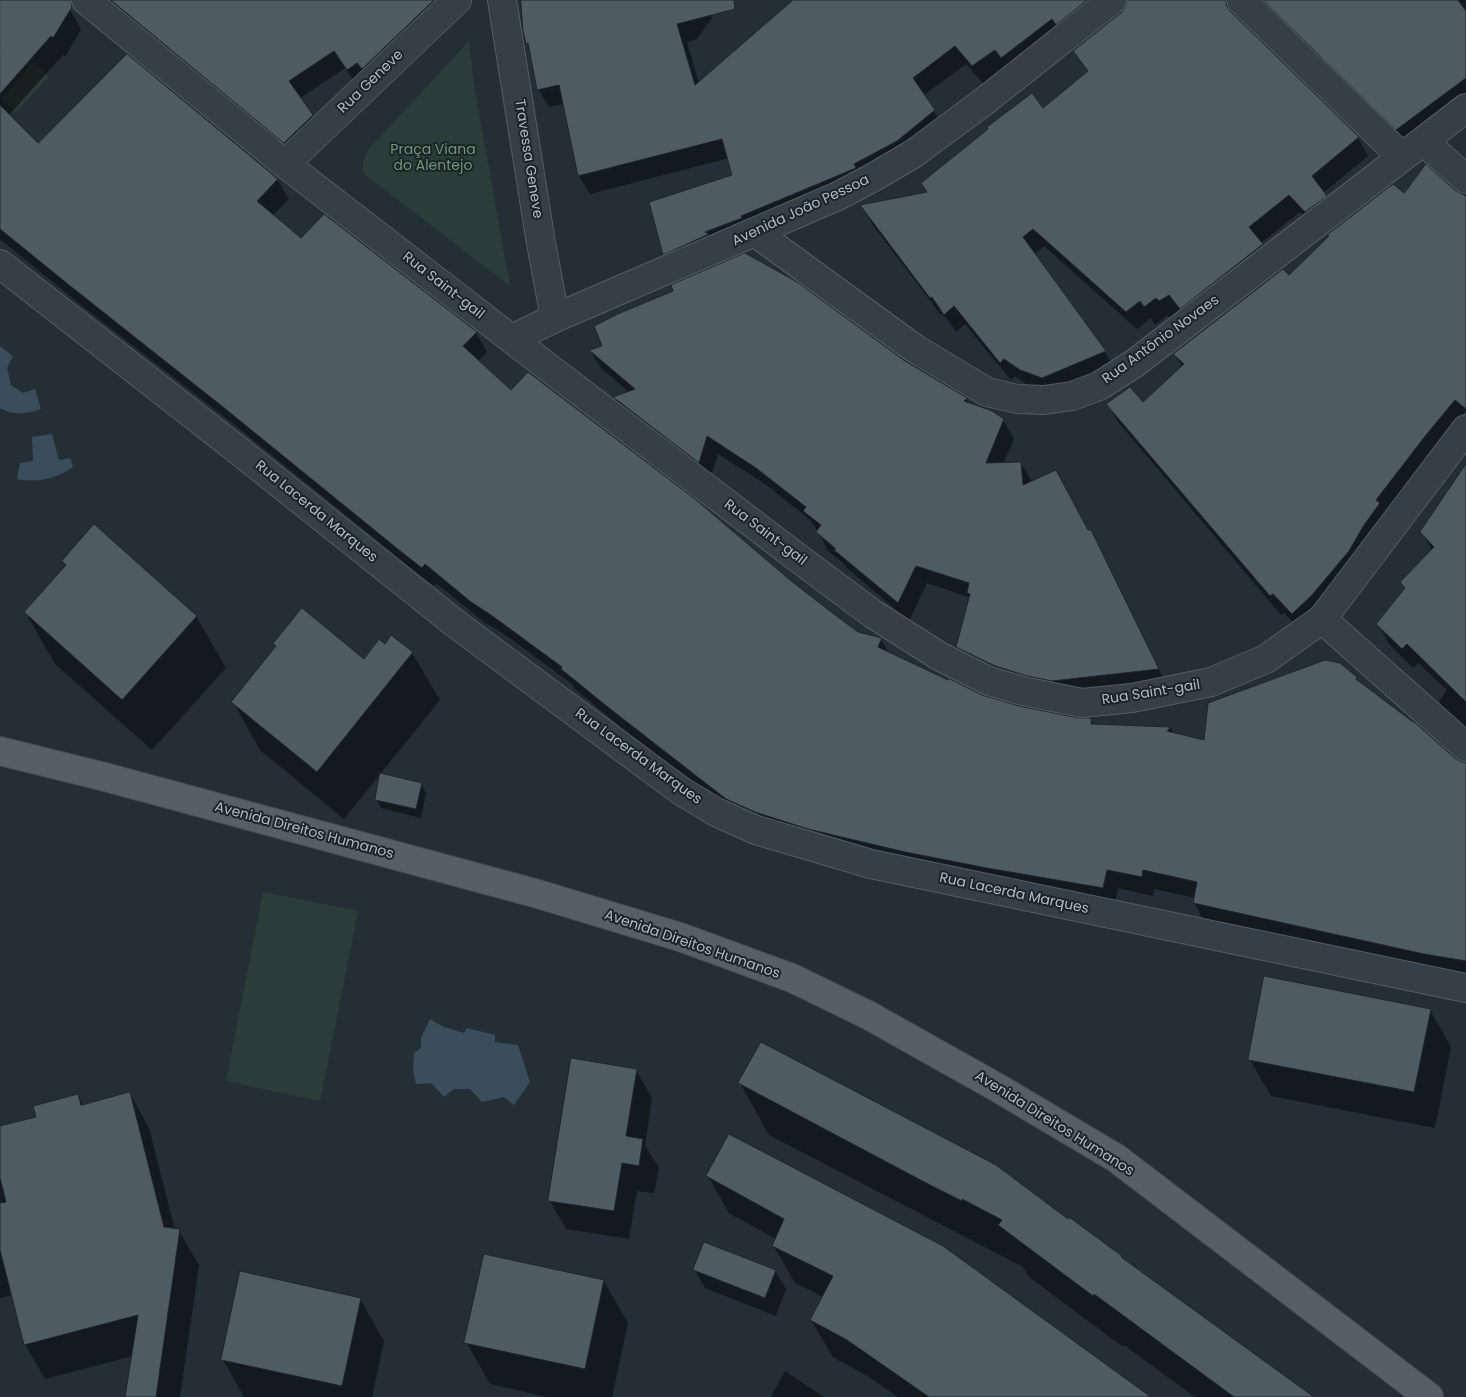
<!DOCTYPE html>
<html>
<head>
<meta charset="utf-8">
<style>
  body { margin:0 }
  canvas { display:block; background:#232e35 }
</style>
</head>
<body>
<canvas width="1466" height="1397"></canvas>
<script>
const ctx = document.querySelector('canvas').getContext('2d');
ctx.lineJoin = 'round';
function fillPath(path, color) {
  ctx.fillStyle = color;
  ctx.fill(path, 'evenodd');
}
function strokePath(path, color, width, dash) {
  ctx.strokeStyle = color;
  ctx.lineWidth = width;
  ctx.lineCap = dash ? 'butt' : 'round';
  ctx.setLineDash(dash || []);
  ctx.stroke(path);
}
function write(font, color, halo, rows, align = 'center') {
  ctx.font = font + ' Poppins,sans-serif';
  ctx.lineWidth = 4;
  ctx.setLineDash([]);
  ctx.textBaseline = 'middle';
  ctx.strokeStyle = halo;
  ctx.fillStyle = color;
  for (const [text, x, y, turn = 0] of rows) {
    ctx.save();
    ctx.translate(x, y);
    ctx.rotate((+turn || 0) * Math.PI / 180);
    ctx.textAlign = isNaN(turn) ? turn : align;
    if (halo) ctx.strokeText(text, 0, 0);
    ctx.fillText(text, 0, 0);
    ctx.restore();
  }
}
const green = new Path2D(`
  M469 41 474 85 510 286 363 173V162L368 150Z
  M34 61 49 77 15 112 1 99Z
  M263 892 358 911 320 1101 226 1081Z`);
const water = new Path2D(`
  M0 346 13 356 7 368 11 385 23 393 35 389 41 409C25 414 15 416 0 408Z
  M52 434 59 460 70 458 73 467C55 479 38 483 17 479L20 463 33 461 32 437Z
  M430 1019 442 1026 464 1033 467 1028 495 1035V1042L518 1045 530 1082 514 1105 504 1097 482 1102 470 1089H454L444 1097 431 1083 416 1084 413 1069 414 1053 421 1048V1038Z`);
const shadow = new Path2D(`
  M0 0H57L70 10 81 29 65 57 63 55 9 115 38 145 277 179 289 199 273 215 301 240 476 333 487 352 478 362 511 392 790 581 858 634 881 639 889 654 982 696 1018 707 1079 720 1090 719 1094 725 1171 728 1174 734 1205 742 1356 678 1358 682 1455 760 1466 763V978L1205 923 1194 903 1195 898 1154 889 1153 896 1118 888 1114 907 999 888 738 819 622 728 574 688 572 684 504 634 484 622 436 583 434 586 412 569 236 426 81 305 0 239Z
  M84 0H434L444 19 358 87 345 68 300 98 312 116 323 134 295 160Z
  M523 0H721L711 16 712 18 697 39 687 42 699 84 795 0H1106L983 83 966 64 924 95 944 128 674 272 664 254 734 176 729 158 590 194 579 176 564 104 549 107 538 89 530 49 527 43Z
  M1153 0H1466V104L1407 147 1240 8 1236 15V18L1358 138 1368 156 1323 193 1336 214 1317 229 1300 212 1261 243 1273 263 1170 319 1167 315 1155 325 1151 318 1137 329 1044 246 1034 255 1105 352 1115 369 1053 396 1031 388 1015 376 1011 380 965 324 956 332 943 314 941 315 872 224 862 206 929 193 1043 110 1088 72 1079 57Z
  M1455 192 1463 196 1466 195V411L1425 457 1429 464 1303 632 1284 613 1281 615 1119 423 1108 405 1143 404 1182 367 1175 355 1288 277 1404 195Z
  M590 350 904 362 966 399 969 404 1003 420 1014 439 1003 464 1021 463 1032 482 1088 531H1090L1101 550 1168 688 1063 699 969 666 958 647 971 598 927 583 909 621 847 568 844 564 828 551 818 531 809 519 768 486 718 454 710 480 626 416 615 398 630 393 601 368Z
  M1466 469V734L1451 721 1439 701 1447 690 1418 663 1413 668 1389 644 1378 624 1406 589 1401 582 1432 550 1422 532Z
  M63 561 196 616 226 668 152 750 55 664 25 612 66 566Z
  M275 644 364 661 385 646 412 653 440 700 344 819 260 750 233 702 277 647Z
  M421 784 426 793 421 818 381 808 376 799Z
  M1430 1010 1451 1047 1435 1128 1271 1096 1250 1060Z
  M636 1070 652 1098 645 1145 659 1168 654 1193 637 1191 629 1239 566 1229 550 1201Z
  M740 1083 1068 1220 1313 1397H1195L1124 1345 1123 1347 1029 1277 1023 1267 769 1135Z
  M130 1093 149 1128 175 1230 179 1231 199 1265 180 1397H127L133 1356 45 1379 25 1344 13 1295 0 1298V1127L37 1118 78 1095 83 1105Z
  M708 1176 1150 1397H898L869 1377 833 1357 811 1320 823 1297 795 1283 773 1245 776 1239 729 1213Z
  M694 1269 775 1271 786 1289 776 1316 705 1288Z
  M604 1281 628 1323 612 1397H547L490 1384 466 1342Z
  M360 1299 384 1341 372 1397H244L223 1360Z
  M785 1371 824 1397H771Z`);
const building = new Path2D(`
  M0 0H71L72 7 53 38 51 36 0 94Z
  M111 0H434L362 69 357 63 347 70 334 51 289 81 313 115 284 143Z
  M521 0H734L735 9 677 24 695 85 793 0H1087L1056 25 1052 19 1001 58 995 50 972 66 955 46 913 78 935 110 897 141 854 164 856 168 741 216 742 218 705 232 709 234 663 255 649 202 732 175 722 139 578 176 559 85 537 90 528 43 526 44 523 31Z
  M1127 0H1226V5L1230 11 1359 137 1312 176 1327 196 1305 212 1289 195 1249 227 1263 244 1180 309 1169 295 1159 301 1156 298 1144 307 1140 301 1126 312 1033 229 1023 237 1106 351 1042 378 1020 370 1004 359 1000 363 954 306 944 315 932 297 930 298 860 205 927 192 921 183 988 129 987 127 1032 93 1043 108 1088 71 1073 51 1122 12 1126 6Z
  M1263 0H1458L1466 11V78L1396 130Z
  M127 54 278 179 257 201 301 238 324 214 477 332 463 346 511 390 528 372 695 499 790 580 835 615 858 632 882 638 878 647 948 680V678L982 695 1019 706 1079 718H1091V724L1171 727 1167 731 1204 740 1208 703 1325 660 1340 663 1357 677 1356 679 1413 722V721L1456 759 1462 762H1466V961L1424 954 1193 903 1197 882 1143 870 1142 877 1107 870 1103 888 987 868 905 852 808 829 755 812 726 799 609 708 561 669 562 667 491 615 471 602 425 564 422 568 399 550 223 407 69 285 0 229V105L38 143Z
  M1426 164 1456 191 1466 196V409L1455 400 1426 435 1376 500 1380 503 1364 525 1349 551 1312 595 1292 614 1273 594 1270 596 1106 404 1130 387 1143 402 1184 364 1173 354 1283 269 1289 275 1329 236 1327 235 1393 184 1404 193Z
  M745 253 797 282 905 361 967 398 964 401 992 411 1004 419 986 463 1021 462 1023 485 1056 470 1088 530H1091L1159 669 1052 681 1027 676 995 666 956 647 970 594 967 593 969 583 916 566 898 603 834 550 836 549 816 532 821 525 803 511 806 507 756 468 707 436 699 463 613 397 635 389 589 350 602 346 594 326 620 313 673 291 671 285Z
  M1466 464V702L1407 644 1402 649 1376 624 1405 588 1400 582 1434 547 1420 532Z
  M94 524 197 616 122 700 24 612 66 565 62 561Z
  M302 608 364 659 379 639 385 644 391 635 413 652 317 772 231 702 276 646 273 644Z
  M380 773 422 783 416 809 375 800Z
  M1264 976 1431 1009 1414 1092 1248 1060Z
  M761 1042 996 1165 1068 1219 1069 1217 1122 1256 1121 1257 1314 1397H1234L1094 1294 1093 1296 998 1225 1002 1220 962 1199V1201L928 1184 738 1083Z
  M571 1058 637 1069 626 1136 643 1139 639 1166 622 1163 614 1211 548 1201Z
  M130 1092 164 1227 180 1229 156 1397H125L138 1315 24 1345 0 1250V1203L6 1202 0 1178V1126L36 1117 33 1106 78 1094 81 1105Z
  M729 1134 943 1246 1151 1397H929L847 1340 810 1320 833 1276 772 1246 784 1219 706 1176Z
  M704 1242 776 1270 765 1298 693 1270Z
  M484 1254 604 1280 585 1369 464 1343Z
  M240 1271 361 1298 342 1386 221 1360Z`);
const minor = new Path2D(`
  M86 0 285 164 549 368 794 555 873 614 939 656 989 681 1023 691 1082 703 1132 698 1211 682 1266 659 1322 619 1466 429
  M502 0 541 243 555 318
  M1241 0 1402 157
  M1423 141 1466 179
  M285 164 457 0
  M756 233 914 348 987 392 1017 399 1044 400 1072 396 1099 386 1135 363 1466 108
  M0 264 234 447 456 624 681 791 716 812 756 830 871 864 1466 988
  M512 339 555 318 838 196 872 178 913 154 982 103 1112 0
  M1322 619 1466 747`);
const major = new Path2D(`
  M0 751 105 777 538 894 680 937 792 978 868 1015 998 1088 1116 1158 1429 1397`);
const streetNames = [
  ["Rua Geneve",371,82,-44],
  ["Travessa Geneve",528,159,81],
  ["Avenida João Pessoa",801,211,-25],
  ["Rua Saint-gail",443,286,38],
  ["Rua Antônio Novaes",1161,340,-36],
  ["Rua Lacerda Marques",316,512,39],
  ["Rua Saint-gail",765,533,37],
  ["Rua Saint-gail",1151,693,-9],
  ["Rua Lacerda Marques",638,757,36],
  ["Avenida Direitos Humanos",304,831,15],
  ["Rua Lacerda Marques",1014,894,12],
  ["Avenida Direitos Humanos",692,945,19],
  ["Avenida Direitos Humanos",1054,1124,32]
];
const parkNames = [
  ["Praça Viana",433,150],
  ["do Alentejo",433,166]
];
fillPath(green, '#2b3d39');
fillPath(water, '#394d5a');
fillPath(shadow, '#0007');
fillPath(building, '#4e5b63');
strokePath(building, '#1d262c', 1);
strokePath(minor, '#545d63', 30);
strokePath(major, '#424b52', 30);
strokePath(minor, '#363f46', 28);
strokePath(major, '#545f66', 28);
write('14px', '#b1bbc2', '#1b242a', streetNames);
write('14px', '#729674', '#1b242a', parkNames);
</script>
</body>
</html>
